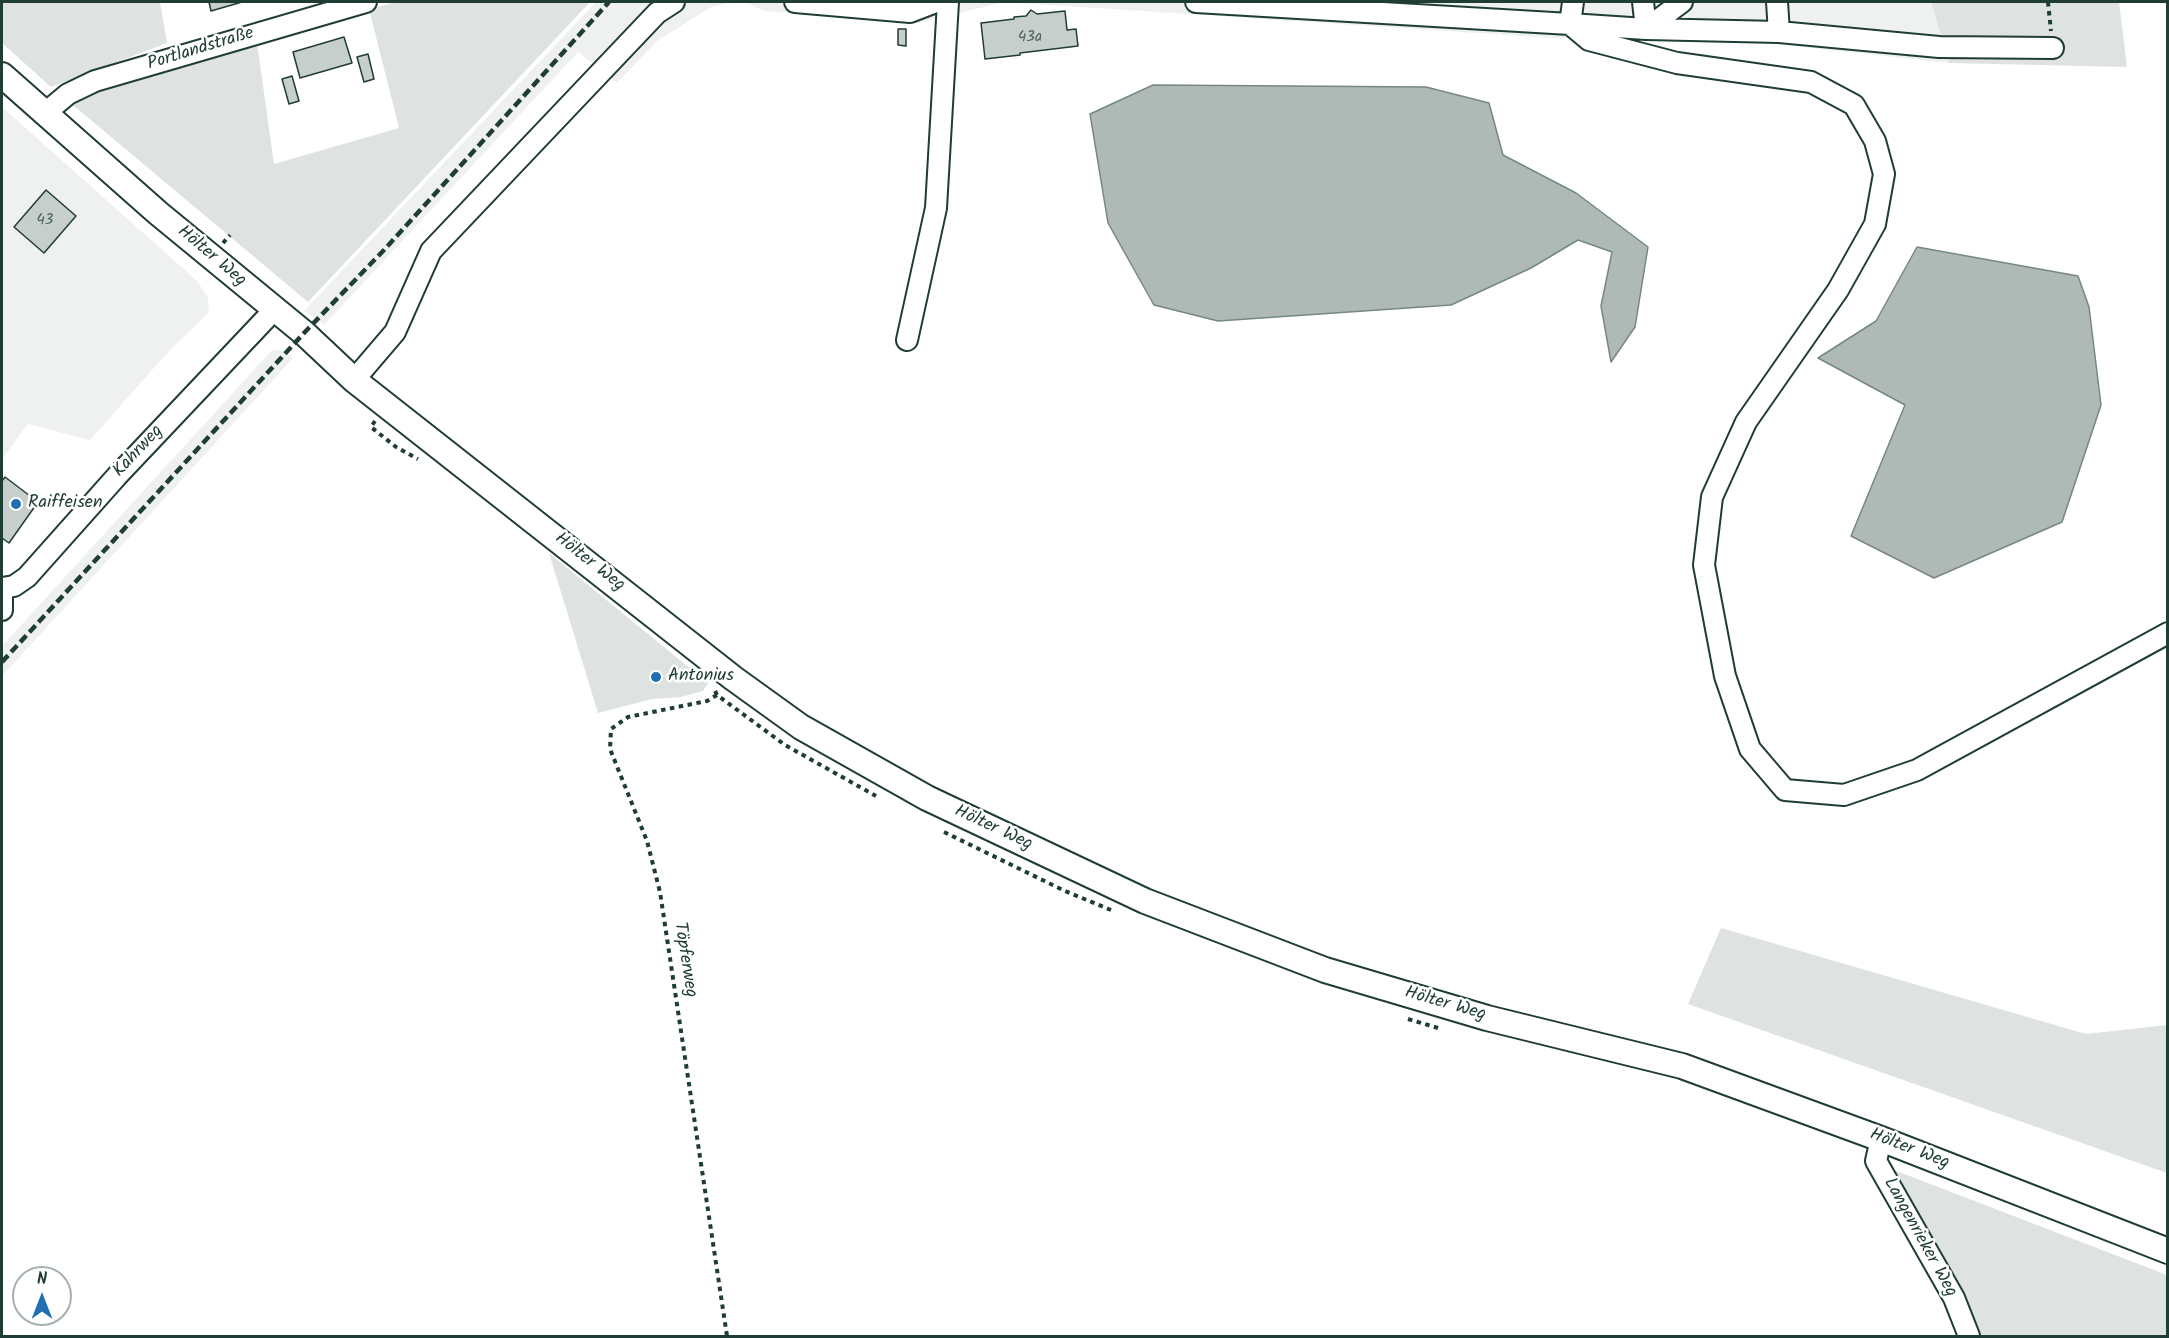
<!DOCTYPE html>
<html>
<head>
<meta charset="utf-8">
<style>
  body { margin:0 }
  #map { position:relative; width:2169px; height:1338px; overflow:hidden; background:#fff; font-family:Kalam,sans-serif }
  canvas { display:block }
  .frame { position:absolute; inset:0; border:3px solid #1f3d34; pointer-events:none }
  .north { position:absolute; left:12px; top:1266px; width:60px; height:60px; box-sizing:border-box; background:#fff; border:2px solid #a5b1ae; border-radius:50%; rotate:0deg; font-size:16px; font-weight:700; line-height:24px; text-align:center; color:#1f3d34 }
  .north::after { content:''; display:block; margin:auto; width:21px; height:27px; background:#1f6fb2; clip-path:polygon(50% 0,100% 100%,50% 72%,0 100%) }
</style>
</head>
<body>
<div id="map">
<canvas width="2169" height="1338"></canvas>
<div class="frame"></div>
<div class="north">N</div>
</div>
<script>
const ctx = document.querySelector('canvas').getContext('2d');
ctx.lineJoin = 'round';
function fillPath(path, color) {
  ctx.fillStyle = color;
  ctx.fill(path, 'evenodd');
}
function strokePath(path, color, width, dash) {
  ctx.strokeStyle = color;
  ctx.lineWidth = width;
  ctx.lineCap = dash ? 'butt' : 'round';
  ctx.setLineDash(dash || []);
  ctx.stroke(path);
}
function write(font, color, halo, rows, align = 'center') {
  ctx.font = font + ' Kalam,sans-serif';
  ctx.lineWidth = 5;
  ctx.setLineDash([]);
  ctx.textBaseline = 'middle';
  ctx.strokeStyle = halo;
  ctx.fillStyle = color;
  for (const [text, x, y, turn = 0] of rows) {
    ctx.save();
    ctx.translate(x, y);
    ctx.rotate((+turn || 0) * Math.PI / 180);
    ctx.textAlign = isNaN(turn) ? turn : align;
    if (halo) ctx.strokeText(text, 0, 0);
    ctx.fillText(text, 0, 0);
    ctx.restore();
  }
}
const built = new Path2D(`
  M596 2H734L711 7 657 41 617 83 578 52 324 325 304 311Z
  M746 2H1931L1949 63 1766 43 1554 38 1004 2 918 23 764 11Z
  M2 107 196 280 208 297 209 312 169 351 90 440 28 424 2 459Z
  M272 350H281L293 358 2 676V646Z`);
const green = new Path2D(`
  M2 2H160L167 43 51 87 2 43Z
  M397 2H590L308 302 73 105 101 86 257 43 274 164 399 128 369 9Z
  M1931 2H2119L2127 67 1949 63Z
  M549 553 708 683 703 691 681 697 652 699 598 713Z
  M1721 928 2086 1034 2167 1025V1173L1688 1004Z
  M1894 1170 2167 1275V1336H1980L1956 1280Z`);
const water = new Path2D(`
  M1153 85 1426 87 1489 103 1503 155 1576 193 1648 247 1635 327 1611 362 1601 306 1612 252 1578 240 1531 268 1451 305 1218 321 1154 305 1108 223 1090 114Z
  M1917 247 2078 276 2089 307 2101 405 2062 522 1934 578 1851 536 1905 405 1818 358 1876 321Z`);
const building = new Path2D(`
  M209 2H242L211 11Z
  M1031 10 1037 14 1065 11 1067 30 1076 29 1078 46 1020 53V55L985 59 981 23 1014 19V17L1026 16Z
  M898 29H906V46L898 45Z
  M344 37 352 63 300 78 293 52Z
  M368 54 374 79 364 82 357 57Z
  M292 76 299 101 289 104 282 79Z
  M46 190 76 216 44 253 14 227Z
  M5 477 38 502 9 543 2 538V481Z`);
const path = new Path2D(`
  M2048 2 2051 31
  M223 243 230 235
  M375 421 371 427 396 447 418 459
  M715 691 717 695 785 745 876 796
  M717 695 707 701 628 717 611 729 610 749 647 841 660 892 727 1336
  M944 832 1065 891 1111 910
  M1408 1019 1438 1028`);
const minor = new Path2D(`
  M795 2 910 12 936 2
  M1196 2 1570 24 1589 40 1677 63 1811 82 1854 105 1875 141 1884 174 1875 224 1838 290 1746 422 1712 497 1704 565 1725 676 1750 749 1785 790 1844 795 1917 770 2168 633
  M1573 2 1570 24 1646 29 1682 2
  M1643 2 1646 29 1779 32 1939 47 2053 48
  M1777 2 1779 32
  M44 114 68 94 95 81 366 2
  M907 340 936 208 948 2
  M354 380 395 332 431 251 657 13 674 2
  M2 588 14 586 27 577 117 476 275 309
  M2 610V588
  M1881 1139 1876 1161 1954 1298 1969 1336`);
const major = new Path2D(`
  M2 75 158 213 304 333 354 380 733 678 801 727 927 798 1145 901 1325 970 1487 1018 1682 1066 1881 1139 2168 1251`);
const rail = new Path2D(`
  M2 662 304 333 384 250 609 2`);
const markers = [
  [16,504,6,"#1f6fb2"],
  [656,677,6,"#1f6fb2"]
];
const numberNames = [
  ["43a",1030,38],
  ["43",45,221]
];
const streetNames = [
  ["Portlandstraße",201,50,-17],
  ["Hölter Weg",211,257,40],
  ["Kahrweg",139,452,-47],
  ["Hölter Weg",589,563,38],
  ["Hölter Weg",993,829,25],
  ["Töpferweg",684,960,81],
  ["Hölter Weg",1445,1005,16],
  ["Hölter Weg",1909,1150,21],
  ["Langenrieker Weg",1919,1238,61]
];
const poiNames = [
  ["Raiffeisen",28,504],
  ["Antonius",668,677]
];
fillPath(built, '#eef1f0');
fillPath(green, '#dee3e2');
fillPath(water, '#afbab7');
strokePath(water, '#758883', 1.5);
fillPath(building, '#c7cfcc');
strokePath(building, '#1f3d34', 1.5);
strokePath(minor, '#1f3d34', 24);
strokePath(major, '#1f3d34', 28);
strokePath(path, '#1f3d34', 4, [4.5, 4.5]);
strokePath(minor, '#fff', 20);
strokePath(major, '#fff', 24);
strokePath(rail, '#1f3d34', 4.5, [9, 4.5]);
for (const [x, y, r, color] of markers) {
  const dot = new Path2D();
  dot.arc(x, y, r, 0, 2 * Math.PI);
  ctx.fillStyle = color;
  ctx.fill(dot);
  strokePath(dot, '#fff', 2);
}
write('15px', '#49625a', null, numberNames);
write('18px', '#1f3d34', '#fff', streetNames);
write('18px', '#1f3d34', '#fff', poiNames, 'left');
</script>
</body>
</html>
